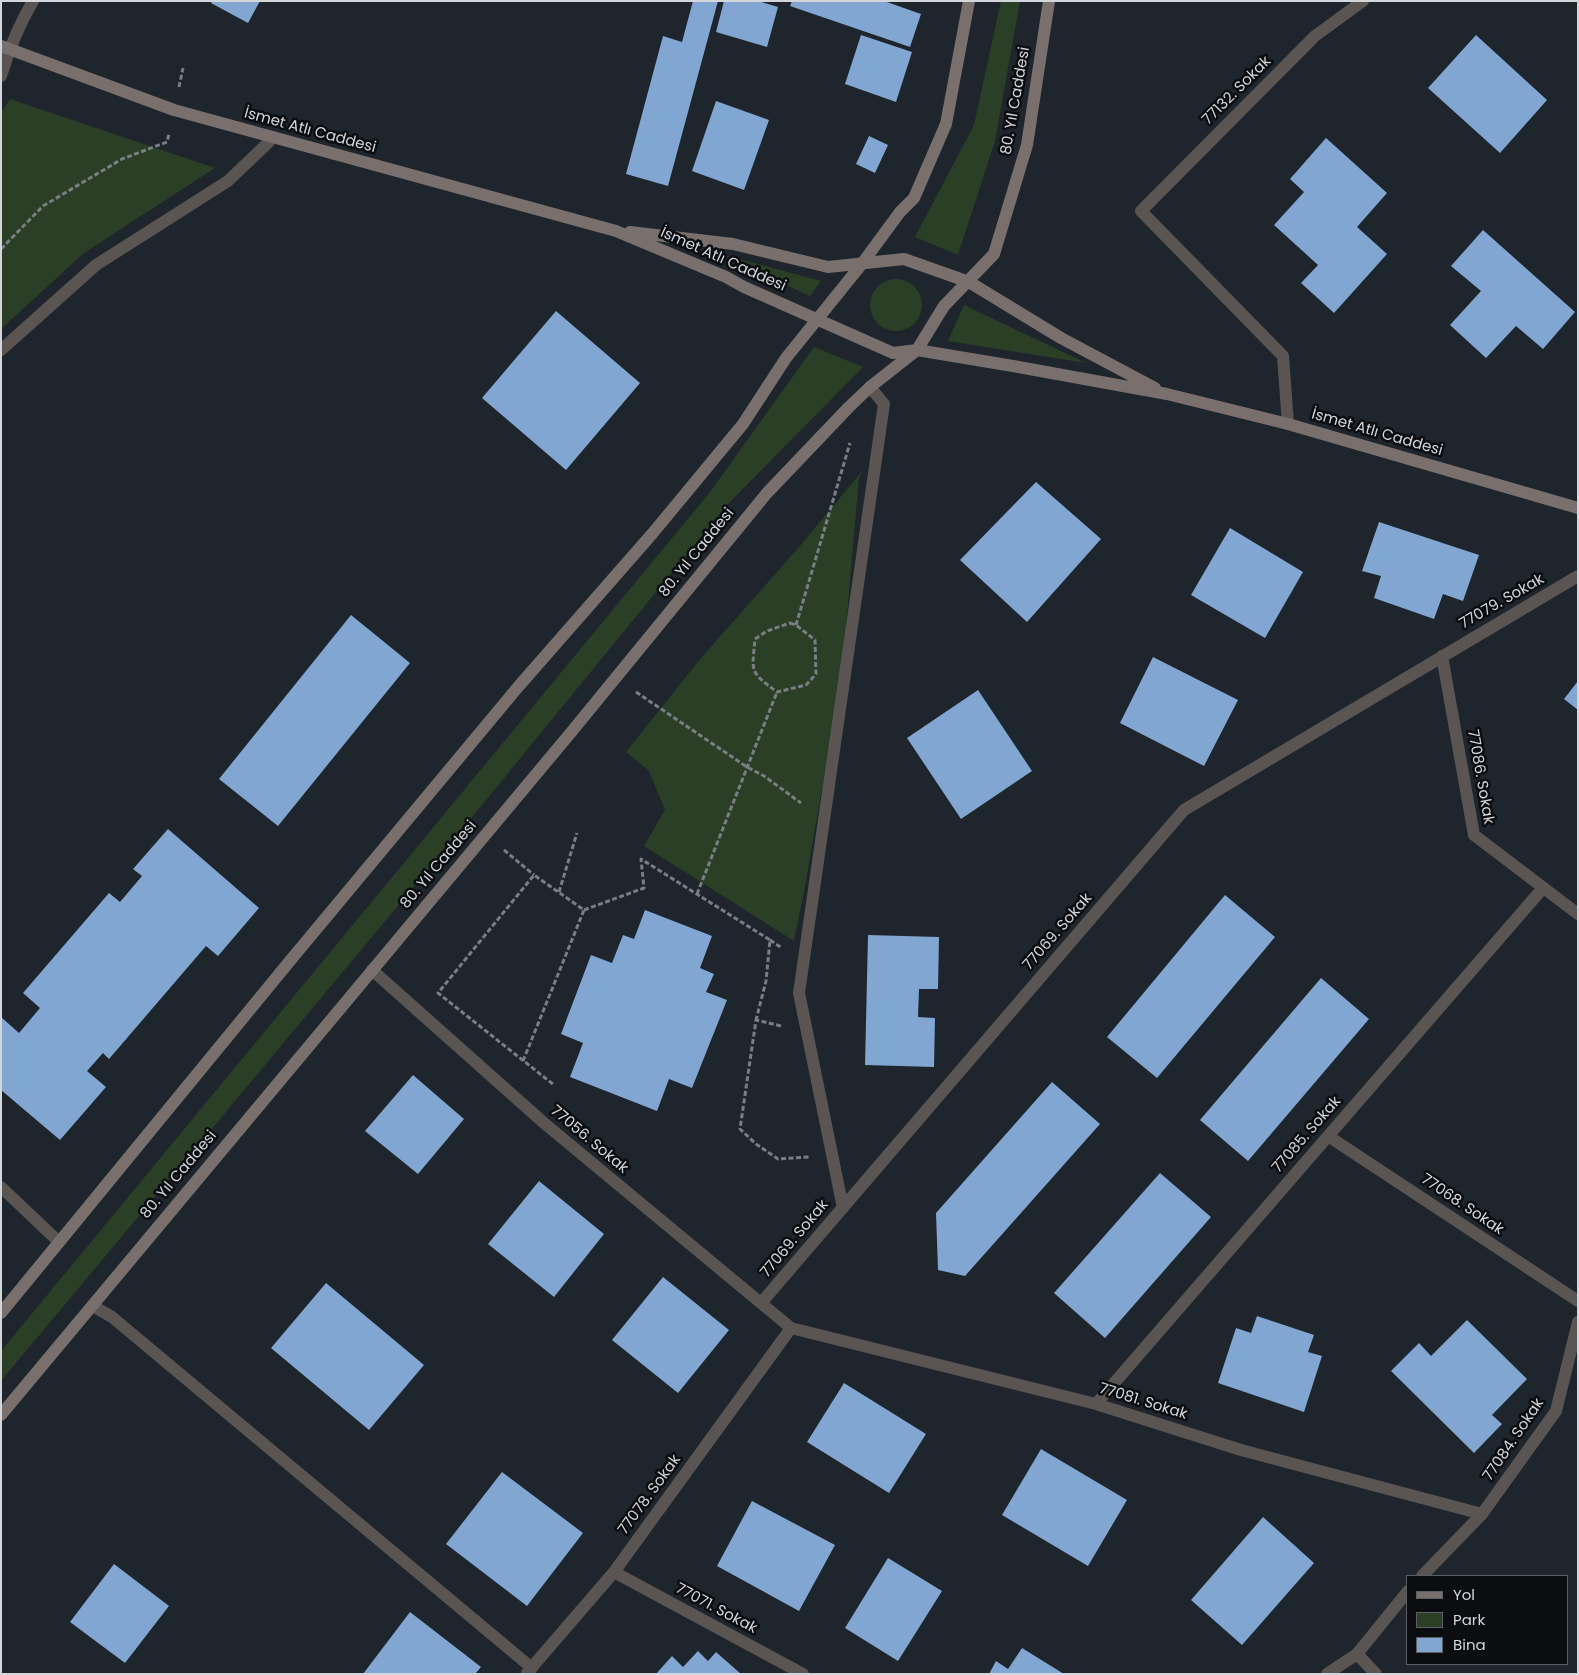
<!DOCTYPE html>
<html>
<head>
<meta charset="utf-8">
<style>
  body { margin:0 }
  #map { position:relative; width:1579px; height:1675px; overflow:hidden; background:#1e252c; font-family:Poppins,sans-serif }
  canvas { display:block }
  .frame { position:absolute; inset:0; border:2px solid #d3d7dc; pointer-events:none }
  .legend { position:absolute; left:1406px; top:1575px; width:162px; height:90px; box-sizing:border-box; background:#0b0d11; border:1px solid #5b5e62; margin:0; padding:6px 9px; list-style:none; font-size:15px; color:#d3d7dc }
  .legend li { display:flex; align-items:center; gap:10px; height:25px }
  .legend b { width:25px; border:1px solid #5b5e62 }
</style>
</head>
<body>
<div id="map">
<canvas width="1579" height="1675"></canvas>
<div class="frame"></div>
<ul class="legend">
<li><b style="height:6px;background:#79706d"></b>Yol</li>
<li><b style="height:14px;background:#2a3f25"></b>Park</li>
<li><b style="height:14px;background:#81a6d2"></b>Bina</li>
</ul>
</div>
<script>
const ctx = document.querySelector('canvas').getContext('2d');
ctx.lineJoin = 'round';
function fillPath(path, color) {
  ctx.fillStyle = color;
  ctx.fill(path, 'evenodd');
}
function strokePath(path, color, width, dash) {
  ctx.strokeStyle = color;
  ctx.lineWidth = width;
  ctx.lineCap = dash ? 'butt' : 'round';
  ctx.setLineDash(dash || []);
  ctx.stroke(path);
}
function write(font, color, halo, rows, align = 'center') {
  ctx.font = font + ' Poppins,sans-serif';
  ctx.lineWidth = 5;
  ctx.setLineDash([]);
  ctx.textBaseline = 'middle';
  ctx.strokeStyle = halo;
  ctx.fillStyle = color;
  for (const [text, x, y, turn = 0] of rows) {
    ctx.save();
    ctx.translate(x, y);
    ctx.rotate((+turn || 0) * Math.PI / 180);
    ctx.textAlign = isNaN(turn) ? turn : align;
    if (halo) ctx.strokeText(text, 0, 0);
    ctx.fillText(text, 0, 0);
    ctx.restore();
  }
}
const green = new Path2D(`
  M1001 1H1020L995 141 958 255 915 237 974 125Z
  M10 99 215 168 84 253 1 329V113Z
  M717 253 821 281 810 296Z
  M870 305a26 26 0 1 1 52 0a26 26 0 1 1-52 0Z
  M964 305 1086 363 948 341Z
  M814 347 863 367 728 504 473 816 1 1381V1351L710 492Z
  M863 470 859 478 842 673 804 892 794 941 644 846 665 810 649 771 626 752 701 658 799 547Z`);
const building = new Path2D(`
  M212 1H260L248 23 211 3Z
  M693 1H718L668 186 626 174 663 36 682 42Z
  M724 1H758L778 7 767 47 716 32Z
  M792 1H884L921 14 910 47 790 6Z
  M861 35 912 52 896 102 845 84Z
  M1476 35 1547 100 1500 153 1428 88Z
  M716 101 769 120 744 190 692 171Z
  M869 136 888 145 875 173 856 164Z
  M1326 138 1387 193 1357 227 1387 254 1334 313 1301 283 1318 265 1274 225 1304 192 1290 179Z
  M1483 230 1575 312 1543 349 1516 326 1486 358 1450 325 1481 291 1451 266Z
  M556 311 640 383 566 470 482 398Z
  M1036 482 1101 539 1027 622 960 560Z
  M1379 522 1479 555 1463 601 1443 594 1434 619 1374 598 1381 576 1362 571Z
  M1230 528 1303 572 1265 638 1191 595Z
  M351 615 410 663 278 826 219 779Z
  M1153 657 1238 700 1204 766 1120 723Z
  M1578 681V710L1564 699Z
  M978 690 1032 771 961 819 907 738Z
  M168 829 259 908 218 956 206 946 109 1059 103 1053 87 1071 106 1087 60 1140 1 1090V1017L19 1033 40 1008 23 993 109 893 120 902 142 876 133 869Z
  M1225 895 1275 937 1157 1078 1107 1037Z
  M645 910 712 936 700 968 714 974 706 992 727 1000 692 1088 669 1079 657 1111 570 1077 583 1043 561 1034 591 955 612 963 623 935 634 939Z
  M868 935 939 937 938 989H919L918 1017 935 1018 934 1067 865 1065Z
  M1321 978 1369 1019 1248 1161 1200 1120Z
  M413 1075 464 1119 418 1174 365 1131Z
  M1052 1082 1100 1124 965 1276 938 1270 936 1213Z
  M1160 1173 1211 1217 1105 1338 1054 1293Z
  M539 1181 604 1234 554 1297 488 1244Z
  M663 1277 729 1330 678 1393 612 1340Z
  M326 1283 424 1365 369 1430 271 1348Z
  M1257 1316 1314 1335 1308 1352 1322 1356 1304 1412 1218 1383 1236 1328 1251 1333Z
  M1467 1320 1527 1379 1492 1415 1502 1424 1474 1453 1391 1371 1419 1343 1431 1356Z
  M844 1383 926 1434 889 1493 807 1442Z
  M1041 1449 1127 1500 1088 1566 1002 1515Z
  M502 1472 583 1533 527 1606 446 1544Z
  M752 1501 835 1545 799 1611 717 1566Z
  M1263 1517 1314 1563 1242 1645 1191 1600Z
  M888 1558 942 1591 898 1661 845 1628Z
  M114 1564 169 1606 125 1663 70 1622Z
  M410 1612 481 1667 475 1674H363Z
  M1022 1648 1064 1674H989L996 1661 1008 1669Z
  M698 1651 708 1661 716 1652 741 1674H656L672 1656 683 1667Z`);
const path = new Path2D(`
  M179 87 183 68
  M1 249 43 206 122 159 167 142 169 134
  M790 623 796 625 815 640 816 674 806 685 777 692C749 671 752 673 755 639L767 631Z
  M796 625 850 443
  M636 692 747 767 764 776 801 803
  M504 850 534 875
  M559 892 577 833
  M697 894 777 692
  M584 910 644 888 641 859 770 940 766 981 756 1020
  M770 940 782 948
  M781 1026 756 1020 740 1129 756 1144 778 1159 809 1157
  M523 1061 584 910 534 875 438 993 554 1085`);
const street = new Path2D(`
  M1 76C9 49 19 25 33 1
  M1 350 96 265 228 181 273 138
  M1288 424 1283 356 1141 211 1315 36 1363 1
  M1442 656 1474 835 1578 914
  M372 970 544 1123 791 1328 1096 1404 1241 1450 1482 1514
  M1328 1136 1578 1301
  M1 1187 59 1242
  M843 1208 799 993 884 404 870 387
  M761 1303 1184 810 1578 576
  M93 1306 112 1317 532 1668
  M1096 1404 1543 888
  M614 1572 803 1674
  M1422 1576 1482 1514 1556 1411 1578 1322
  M1357 1654 1376 1674
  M527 1673 614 1572 791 1328
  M1327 1674 1357 1654 1408 1591`);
const secondary = new Path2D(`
  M1 46 174 110 616 231 726 277 744 287 893 353 917 350 1013 366 1167 394 1288 424 1578 508
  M630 232 733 244 828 267 904 259 969 282 1061 338 1155 388
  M1 1313 289 962 518 687 652 534 743 424 786 358 861 265 900 212 914 198 946 124 969 1
  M1 1415 573 730 767 493 849 407 870 387 917 350 944 306 994 254 1027 145 1049 1`);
const streetNames = [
  ["77132. Sokak",1237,91,-45],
  ["80. Yıl Caddesi",1016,101,-80],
  ["İsmet Atlı Caddesi",310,131,15],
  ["İsmet Atlı Caddesi",723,260,24],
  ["İsmet Atlı Caddesi",1377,433,16],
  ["80. Yıl Caddesi",697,553,-51],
  ["77079. Sokak",1502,602,-30],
  ["77086. Sokak",1480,777,80],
  ["80. Yıl Caddesi",439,865,-50],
  ["77069. Sokak",1058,932,-49],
  ["77085. Sokak",1307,1135,-49],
  ["77056. Sokak",589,1140,40],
  ["80. Yıl Caddesi",179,1175,-50],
  ["77068. Sokak",1462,1205,34],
  ["77069. Sokak",795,1239,-50],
  ["77081. Sokak",1143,1402,17],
  ["77084. Sokak",1514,1440,-56],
  ["77078. Sokak",650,1495,-54],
  ["77071. Sokak",716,1609,28]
];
fillPath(green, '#2a3f25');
fillPath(building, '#81a6d2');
strokePath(path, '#797e84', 3, [5, 2.5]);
strokePath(street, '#5a5553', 12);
strokePath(secondary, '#79706d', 12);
write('15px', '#d3d7dc', '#0b0d11', streetNames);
</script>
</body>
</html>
